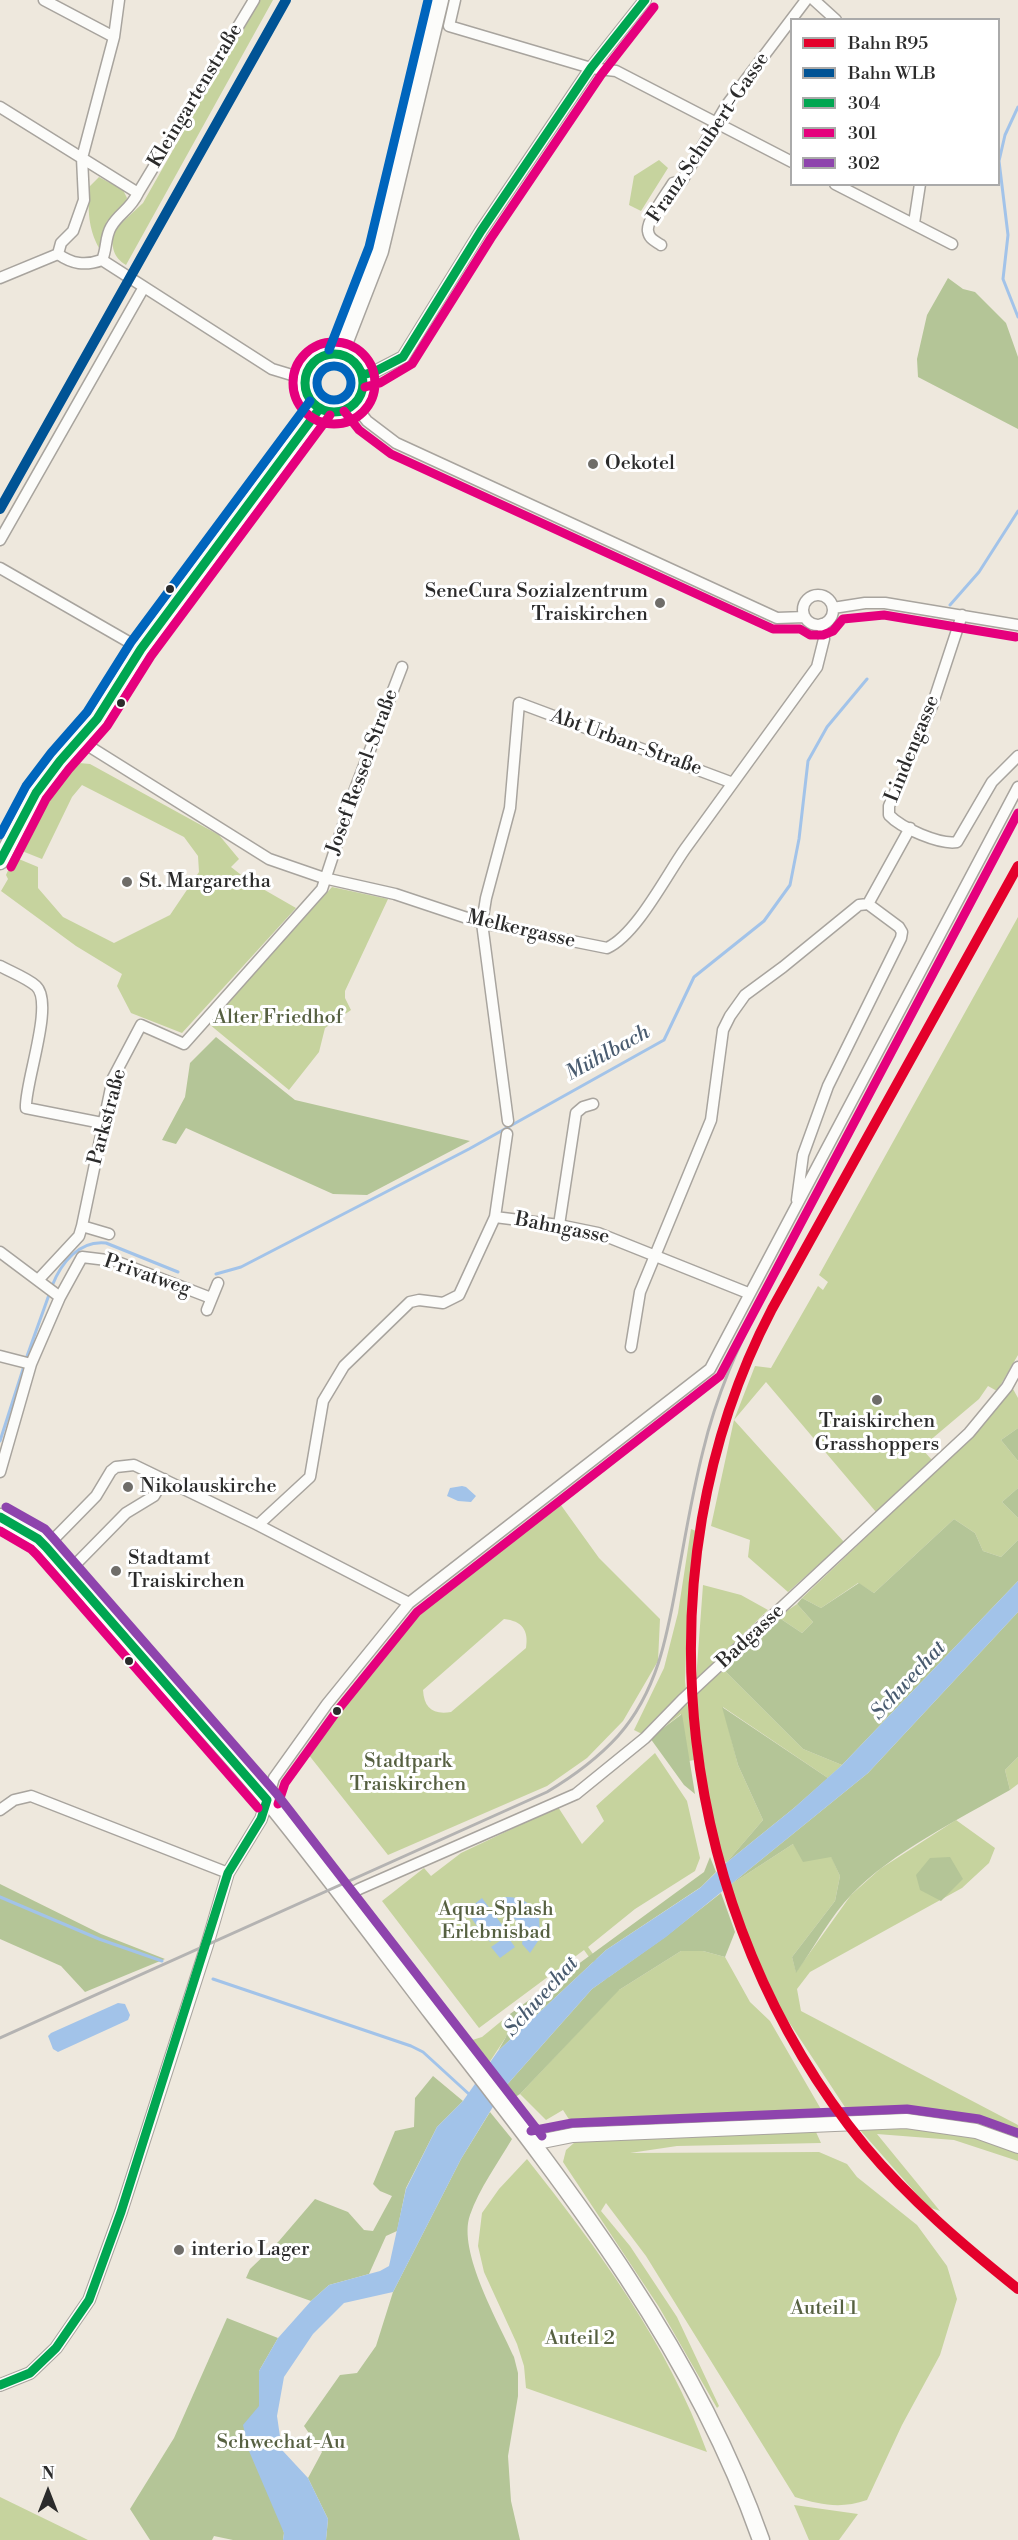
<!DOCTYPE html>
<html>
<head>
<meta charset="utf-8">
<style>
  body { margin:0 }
  #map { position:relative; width:1018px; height:2540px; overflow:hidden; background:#eee8dd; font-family:"Libre Bodoni",serif }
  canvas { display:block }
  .legend { position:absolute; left:790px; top:18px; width:210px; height:168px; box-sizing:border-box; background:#fff; border:2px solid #aaa; margin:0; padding:8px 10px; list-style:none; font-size:18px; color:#2b2b2b }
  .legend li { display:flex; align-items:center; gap:12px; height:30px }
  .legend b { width:30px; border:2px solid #aaa }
  .north { position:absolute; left:18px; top:2462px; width:60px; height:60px; -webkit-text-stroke:4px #fff; paint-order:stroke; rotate:0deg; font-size:16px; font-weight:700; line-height:24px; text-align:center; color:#2b2b2b }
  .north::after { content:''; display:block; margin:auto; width:21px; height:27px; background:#2b2b2b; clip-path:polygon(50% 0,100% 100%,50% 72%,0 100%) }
</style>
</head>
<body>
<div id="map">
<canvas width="1018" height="2540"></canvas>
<ul class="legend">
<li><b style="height:8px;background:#e4002b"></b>Bahn R95</li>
<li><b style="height:8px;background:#005395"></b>Bahn WLB</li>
<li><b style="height:8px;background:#00a651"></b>304</li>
<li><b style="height:8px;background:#e5007d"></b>301</li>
<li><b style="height:8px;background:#8e44ad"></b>302</li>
</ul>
<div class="north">N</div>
</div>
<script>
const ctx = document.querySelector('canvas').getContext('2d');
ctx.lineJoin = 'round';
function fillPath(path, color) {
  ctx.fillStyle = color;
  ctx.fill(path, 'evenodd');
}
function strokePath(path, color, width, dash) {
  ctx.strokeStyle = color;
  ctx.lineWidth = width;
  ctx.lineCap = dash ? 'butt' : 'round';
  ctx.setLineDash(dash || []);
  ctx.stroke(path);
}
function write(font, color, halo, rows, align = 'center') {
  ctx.font = font + ' "Libre Bodoni",serif';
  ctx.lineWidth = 6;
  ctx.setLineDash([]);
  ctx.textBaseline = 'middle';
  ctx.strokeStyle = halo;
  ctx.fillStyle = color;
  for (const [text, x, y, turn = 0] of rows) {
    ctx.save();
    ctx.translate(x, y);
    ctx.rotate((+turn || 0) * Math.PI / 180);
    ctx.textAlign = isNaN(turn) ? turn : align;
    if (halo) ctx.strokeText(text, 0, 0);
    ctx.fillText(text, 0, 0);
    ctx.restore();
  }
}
const green = new Path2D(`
  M258 0H273L126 265C113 257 112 248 112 232L143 203Z
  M659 160 668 168 641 211 629 205 634 176Z
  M99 177 123 190 127 198 125 207 107 221 99 248C88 228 88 210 89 187Z
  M79 763 90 764 219 835 239 859 231 867 249 881 296 908 182 1033 131 1013 117 986 122 974 76 946 1 891 8 879 6 875 14 857 38 867V888L63 917 114 943 170 915 199 872 198 856 184 837 82 785 72 797 42 859 17 849 74 765Z
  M332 887 388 899 345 991V998L351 1010 325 1028 319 1052 289 1090 209 1024Z
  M1018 917V1355L997 1391 988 1386 979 1399 921 1448 932 1460 876 1512 766 1382 734 1420 844 1542 788 1592 748 1557 750 1540 711 1526 734 1420 755 1366 771 1368 818 1286 823 1290 828 1282 819 1275Z
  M1013 1389 1018 1398V1428L1001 1440 1018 1461V1488L1002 1502 1018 1518V1540L1001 1557 983 1551 975 1533 954 1519 874 1593 858 1583 821 1608 802 1598 970 1439Z
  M558 1501 599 1558 660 1619 658 1661 623 1721 587 1758 547 1786 388 1855 308 1754 334 1708 404 1628 453 1582ZM504 1619C522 1621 529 1630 526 1648L451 1712C433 1715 424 1708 423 1690Z
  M691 1529 696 1531 688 1600 685 1681 694 1760 689 1761 681 1714 650 1738 634 1730 664 1668 678 1613Z
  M703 1585 741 1595 768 1610 696 1680Z
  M797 1604 813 1622 802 1633 778 1617Z
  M724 1670 803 1749 842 1765 828 1778 723 1707 738 1765 763 1820 726 1863 719 1850 707 1788 695 1692Z
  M655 1753 687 1801 700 1858 695 1871 635 1909 588 1947 619 1990 681 1951H703L725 1957 750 2002 770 2021 822 2111 700 2121 572 2124 563 2110 546 2120 520 2094 615 1993 584 1950 479 2028 382 1901 424 1868 431 1876 461 1853 558 1807 582 1844 604 1821 596 1806Z
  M1018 1757V1784L1010 1790 1005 1770Z
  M956 1820 995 1848 989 1863 962 1888 810 1972 797 1989 801 2011 1018 2125V2161L954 2140 877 2134 940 2211 928 2207 860 2130 781 2010 744 1928 730 1885 793 1844 831 1856 840 1876 835 1901 792 1957 796 1972 851 1895 880 1869Z
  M510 2014 506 2037 487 2066 469 2041 482 2037Z
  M816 2132 821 2143 677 2146 630 2153 819 2152 847 2164 857 2177 917 2225 947 2266 957 2299 940 2355 902 2425 867 2500C841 2509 821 2505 795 2497L646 2256 606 2203 601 2211 630 2246 677 2317 719 2406 717 2408 659 2307 563 2162 566 2150 575 2142Z
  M527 2159C597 2247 669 2346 707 2452L526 2388 524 2366 517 2344 484 2272 478 2246 482 2213 499 2189Z
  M0 2497 76 2534 88 2540H0Z
  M794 2505 858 2514 839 2540H809Z`);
const forest = new Path2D(`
  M948 278 963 289 975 292 1006 323 1018 357V429L918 377 917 359 927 315Z
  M216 1037 295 1100 470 1141 367 1195 333 1194 186 1128 176 1144 162 1140 185 1097 190 1063Z
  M1018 1428V1461L1001 1440Z
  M1018 1488V1518L1002 1502Z
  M954 1519 975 1533 983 1551 1001 1557 1018 1540V1581L842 1765 803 1749 724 1670 778 1617 802 1633 813 1622 797 1604 802 1598 821 1608 859 1583 874 1593Z
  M1018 1612V1757L1005 1770 1010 1790C961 1818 891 1853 852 1894 831 1915 814 1948 796 1973L792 1957 835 1901 840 1876 831 1857 803 1862 793 1844 730 1885 868 1773Z
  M722 1707 828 1778 794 1808 726 1863 763 1820 738 1765Z
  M682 1714 695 1794 684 1785 650 1738Z
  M710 1857 716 1872 701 1887 606 1950 498 2051 506 2037 510 2014 704 1872Z
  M950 1857 963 1879 941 1901 920 1890 916 1875 930 1858Z
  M0 1884 101 1934 165 1959 85 1992 61 1966 0 1939Z
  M721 1893 735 1932 725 1957 703 1951H681L619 1990 520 2094 512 2099 505 2087 592 1989 665 1937Z
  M433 2076 463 2101 437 2127 406 2188 397 2231 386 2236 369 2274 329 2285 311 2301 246 2278 250 2269 279 2241 315 2199 348 2212 364 2230 373 2231 392 2196 380 2191 373 2184 395 2131 414 2127 415 2098Z
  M490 2112 512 2139C498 2163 479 2189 470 2215 457 2251 499 2323 514 2357L518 2373V2396L508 2456 511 2501 520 2540H326L328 2519 308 2478 322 2452 304 2426 340 2375 357 2373 376 2346 393 2292 461 2159Z
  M227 2318 278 2338 259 2371V2406L284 2533 283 2540H233L214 2536 212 2540H150L130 2509 174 2438Z`);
const water = new Path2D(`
  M462 1486 466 1487 476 1496 471 1502 458 1501 447 1496 450 1488Z
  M1018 1581V1612L868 1773 666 1937 592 1989 505 2087 461 2159 393 2292 344 2303 313 2334 284 2377 277 2416 282 2450 308 2478 328 2519 326 2540H283L284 2533 249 2451 243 2425 259 2406V2371L278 2338 311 2301 329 2285 380 2271 389 2266 406 2189 437 2127 463 2101 498 2051 606 1950 700 1888 726 1863 794 1808 842 1765Z
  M503 1897C520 1896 531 1902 539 1916L540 1938 530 1953 522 1944 523 1937 515 1934 514 1928 518 1923 509 1913Z
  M482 1898 506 1930 490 1942 482 1932H478L477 1926 466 1911Z
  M507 1936 515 1947 500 1958 491 1947Z
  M118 2003 125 2004 130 2015 128 2020 58 2052 53 2049 48 2036 51 2033Z`);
const stream = new Path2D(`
  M1018 107 1005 135 999 161 1008 235 1003 279 1018 317
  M950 605 979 572 1018 511
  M216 1274 241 1267 469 1149 664 1040 694 977 764 921 790 885 799 839 808 761 827 727 867 679
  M52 1286C61 1263 79 1240 106 1243L178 1272
  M26 1359 50 1292
  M0 1441 24 1366
  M0 1897 99 1939 162 1961
  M213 1979 411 2046 423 2052 470 2095`);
const minor = new Path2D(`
  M44 0 114 37
  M455 0 449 26 591 68 616 71 792 162
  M814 0 836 20
  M0 107 138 193C130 210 119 213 111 227 105 237 107 249 102 260
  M835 184 952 244
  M138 193 254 0
  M914 223 920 184
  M661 245C655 241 649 239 648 231 646 221 667 193 673 183L682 181 726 106 806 0
  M58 254 61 243 73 231 84 200 82 158 114 37 119 0
  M58 254C72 264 85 266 102 260
  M102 260 272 369 305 379
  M0 278 58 254
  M354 404 367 421 396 443 777 618 805 617
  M0 540 144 287
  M0 568 141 649
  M803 610a15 15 0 1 1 30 0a15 15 0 1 1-30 0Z
  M833 608 865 603H885L1018 625
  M962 615 932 706 889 806V815C901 828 940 845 957 842L992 782 1018 756
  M79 740 269 859 324 878 395 894 482 923 607 948C636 935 666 876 685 849 729 788 773 727 817 667L824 639 822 624
  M868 904 910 828
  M0 966C11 972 27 978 36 986 55 1003 24 1085 26 1108L102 1123
  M508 1121 482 923 486 898 510 808 519 703 733 783
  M797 1200 803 1155 828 1086 901 938 902 932 899 927 868 904
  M495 1217 507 1134
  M559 1225 576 1113 583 1107 593 1104
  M82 1226 113 1078 141 1025 184 1044 322 889 355 789 402 667
  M0 1252 60 1297
  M39 1279 79 1236 82 1226 109 1234
  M207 1310 218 1283
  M631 1347 640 1292 711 1120 723 1030 730 1016 745 995 783 967 859 905 868 904
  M0 1356 31 1364
  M0 1472 31 1364 60 1297 82 1257 115 1261 211 1298
  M258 1525 310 1477 323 1401 344 1366 410 1302 419 1300 443 1303 459 1295 495 1217 559 1225 598 1233 748 1293
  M46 1547 96 1496 111 1471 116 1467 134 1465 258 1525 409 1603
  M69 1571 126 1513 154 1496 164 1479
  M267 1800 274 1778 327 1704 409 1603 710 1369 1018 787
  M0 1810 14 1800 31 1796 228 1873
  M344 1898 359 1889 576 1794 645 1738 682 1700 969 1433 1007 1387 1018 1367`);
const tertiary = new Path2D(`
  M362 375 374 372 403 357 481 231 591 68 645 0
  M0 2385 30 2373 56 2348 89 2300 121 2212 207 1945 228 1873 261 1819 267 1800`);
const secondary = new Path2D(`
  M533 2143 573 2135 906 2121 976 2131 1018 2146`);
const primary = new Path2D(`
  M340 354 380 251 440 0
  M305 383a29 29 0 1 1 58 0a29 29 0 1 1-58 0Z
  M0 861 36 793 60 761 97 719 141 649 320 408
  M0 1517 38 1539 46 1547C79 1581 107 1619 139 1655 181 1702 225 1748 266 1798 323 1868 377 1941 432 2013 559 2177 692 2342 761 2540`);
const rail = new Path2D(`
  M0 2038 547 1792C572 1777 598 1758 618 1736 657 1692 667 1637 677 1581 685 1538 692 1494 703 1451 716 1396 738 1346 764 1295`);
const bus1 = new Path2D(`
  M305 383a29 29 0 1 1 58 0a29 29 0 1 1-58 0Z
  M362 375 374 372 403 357 481 231 591 68 645 0
  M0 861 36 793 60 761 97 719 141 649 320 408
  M0 1517 38 1539 46 1547 267 1800
  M0 2385 30 2373 56 2348 89 2300 121 2212 228 1873 261 1819 267 1800`);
const bus2 = new Path2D(`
  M293 383a41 41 0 1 1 82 0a41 41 0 1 1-82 0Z
  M365 387 380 383 412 364 491 238 601 75 654 7
  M344 411 359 430 391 454 773 629H800L810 635H823L833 631 843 619 884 615 1016 637
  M11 867 46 799 69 769 107 726 151 656 330 415
  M0 1531 31 1549 37 1555 258 1808
  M278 1804 285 1783 337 1711 417 1612 720 1376 1018 813`);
const bus3 = new Path2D(`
  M6 1507 45 1529 54 1539 276 1793 542 2136
  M531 2131 572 2123 907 2109 979 2119 1018 2133`);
const bus4 = new Path2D(`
  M329 350 369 247 428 0
  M317 383a17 17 0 1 1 34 0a17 17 0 1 1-34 0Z
  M0 835 26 786 51 753 87 712 131 642 310 401`);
const rail1 = new Path2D(`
  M1018 866 772 1309C634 1573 677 1917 865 2146 910 2200 963 2245 1018 2289`);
const rail2 = new Path2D(`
  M0 509 286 0`);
const markers = [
  [593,464,6,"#6f6d69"],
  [170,589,5,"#2b2b2b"],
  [660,603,6,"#6f6d69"],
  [121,703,5,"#2b2b2b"],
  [127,882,6,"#6f6d69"],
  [877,1400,6,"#6f6d69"],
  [128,1487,6,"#6f6d69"],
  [116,1571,6,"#6f6d69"],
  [129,1661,5,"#2b2b2b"],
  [337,1711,5,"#2b2b2b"],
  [179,2250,6,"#6f6d69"]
];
const streetNames = [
  ["Kleingartenstraße",196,96,-59],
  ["Franz Schubert-Gasse",709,138,-56],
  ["Abt Urban-Straße",626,743,20],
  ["Lindengasse",913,749,-68],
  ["Josef Ressel-Straße",363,772,-70],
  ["Melkergasse",521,930,13],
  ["Parkstraße",108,1117,-75],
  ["Bahngasse",562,1229,11],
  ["Privatweg",147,1276,19],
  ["Badgasse",751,1637,-43]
];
const poiNames = [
  ["Oekotel",605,464],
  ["SeneCura Sozialzentrum",648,592,"right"],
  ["Traiskirchen",648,615,"right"],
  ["St. Margaretha",139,882],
  ["Traiskirchen",877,1422,"center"],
  ["Grasshoppers",877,1445,"center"],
  ["Nikolauskirche",140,1487],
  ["Stadtamt",128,1559],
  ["Traiskirchen",128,1582],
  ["interio Lager",191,2250]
];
const parkNames = [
  ["Alter Friedhof",278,1018],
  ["Stadtpark",408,1762],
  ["Traiskirchen",408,1785],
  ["Aqua-Splash",496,1910],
  ["Erlebnisbad",496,1933],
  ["Auteil 1",824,2309],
  ["Auteil 2",580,2339],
  ["Schwechat-Au",281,2443]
];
const waterNames = [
  ["Mühlbach",608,1054,-29],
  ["Schwechat",909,1681,-47],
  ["Schwechat",542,1997,-48]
];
fillPath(green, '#c6d39e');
fillPath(forest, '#b4c597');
fillPath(water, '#a2c3e9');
strokePath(stream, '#a2c3e9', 3);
strokePath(minor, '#a8a49e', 13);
strokePath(tertiary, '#a8a49e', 14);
strokePath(secondary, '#a8a49e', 16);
strokePath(primary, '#a8a49e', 19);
strokePath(minor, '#fcfcfa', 10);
strokePath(tertiary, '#fcfcfa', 12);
strokePath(secondary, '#fcfcfa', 14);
strokePath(primary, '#fcfcfa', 16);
strokePath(rail, '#b4b3b2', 3);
strokePath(bus1, '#00a651', 9);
strokePath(bus2, '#e5007d', 9);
strokePath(bus3, '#8e44ad', 9);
strokePath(bus4, '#0065bd', 9);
strokePath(rail1, '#e4002b', 10);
strokePath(rail2, '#005395', 10);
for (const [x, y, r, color] of markers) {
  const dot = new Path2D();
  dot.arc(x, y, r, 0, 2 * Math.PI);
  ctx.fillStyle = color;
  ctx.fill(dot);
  strokePath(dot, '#fff', 2);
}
write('20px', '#2b2b2b', '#fff', streetNames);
write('20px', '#2b2b2b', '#fff', poiNames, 'left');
write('20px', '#566041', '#fff', parkNames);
write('italic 21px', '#495b6f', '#fff', waterNames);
</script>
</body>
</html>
